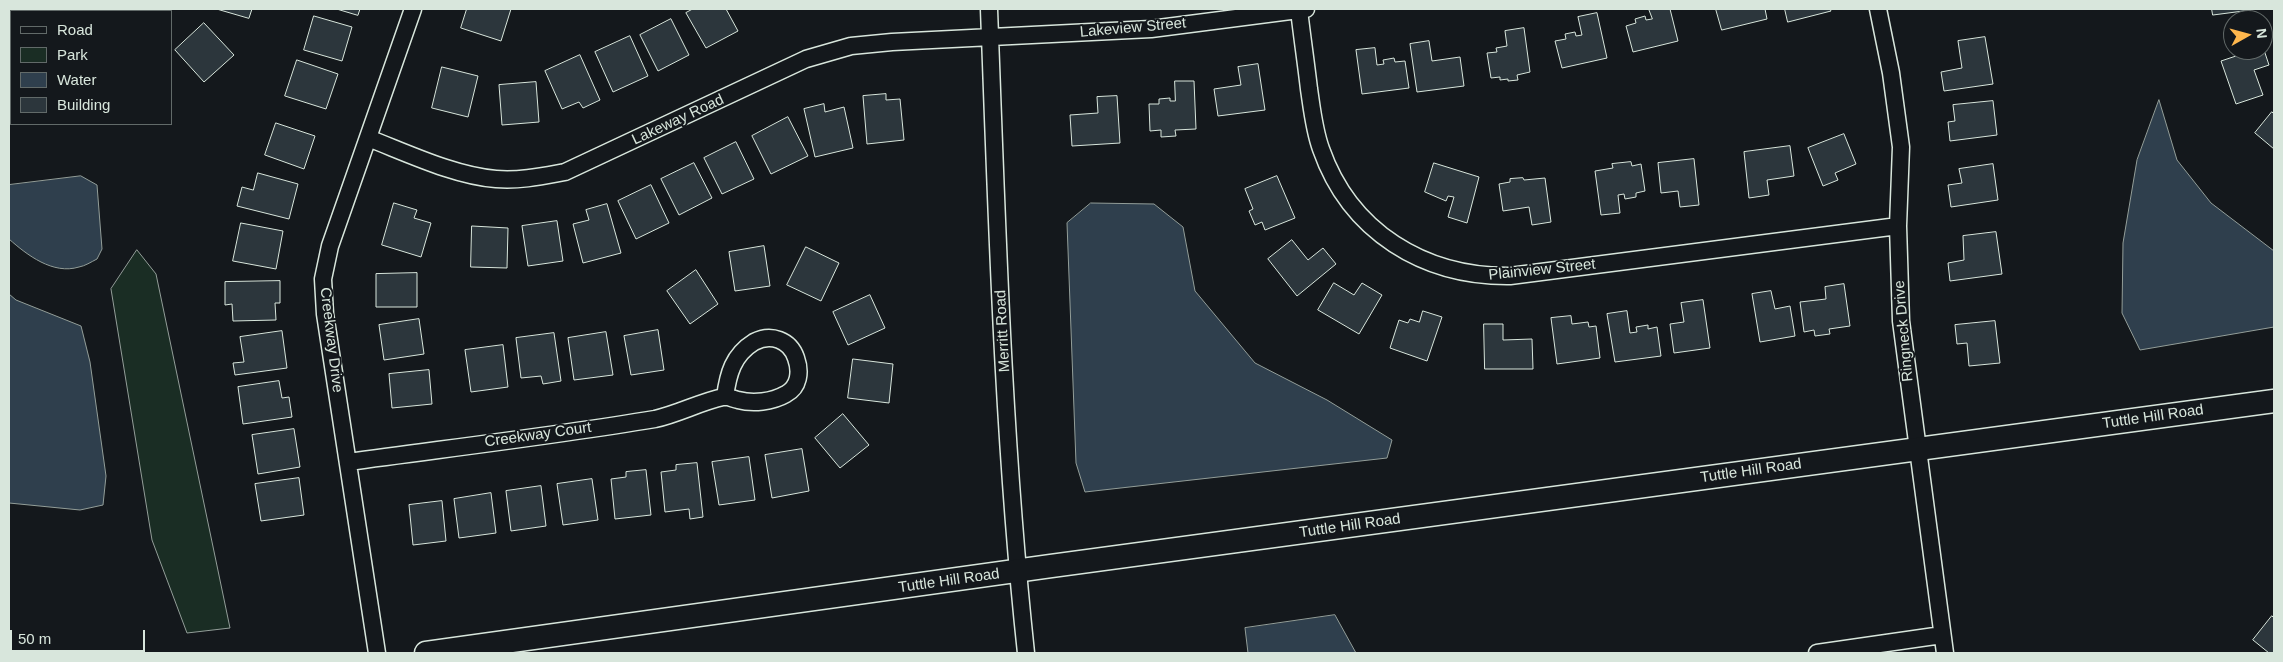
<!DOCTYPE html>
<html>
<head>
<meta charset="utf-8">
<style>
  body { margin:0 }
  #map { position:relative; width:2283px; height:662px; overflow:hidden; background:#14181c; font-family:Helvetica,sans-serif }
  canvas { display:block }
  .frame { position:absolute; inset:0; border:10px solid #d8e6dc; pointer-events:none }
  .legend { position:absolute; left:10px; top:10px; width:162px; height:115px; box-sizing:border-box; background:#14181c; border:1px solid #626a69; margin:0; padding:6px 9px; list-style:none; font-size:15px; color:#d8e6dc }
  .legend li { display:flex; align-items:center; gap:10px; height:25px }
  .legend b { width:25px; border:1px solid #626a69 }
  .north { position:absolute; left:2223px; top:10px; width:50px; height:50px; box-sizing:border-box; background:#14181c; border:1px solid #626a69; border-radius:50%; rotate:83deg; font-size:14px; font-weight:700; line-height:20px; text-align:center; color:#d8e6dc }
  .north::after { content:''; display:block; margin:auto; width:18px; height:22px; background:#ffb74d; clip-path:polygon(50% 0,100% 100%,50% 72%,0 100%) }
  .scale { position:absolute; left:10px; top:630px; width:135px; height:22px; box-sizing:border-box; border:2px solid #d8e6dc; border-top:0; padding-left:6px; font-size:15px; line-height:18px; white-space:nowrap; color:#d8e6dc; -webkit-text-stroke:4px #14181c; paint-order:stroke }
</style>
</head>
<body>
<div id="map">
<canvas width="2283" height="662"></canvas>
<div class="frame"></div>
<ul class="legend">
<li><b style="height:6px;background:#14181c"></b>Road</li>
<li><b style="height:14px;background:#1a2d24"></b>Park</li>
<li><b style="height:14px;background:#2f3f4d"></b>Water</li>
<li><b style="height:14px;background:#2c363c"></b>Building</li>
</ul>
<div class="north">N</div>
<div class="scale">50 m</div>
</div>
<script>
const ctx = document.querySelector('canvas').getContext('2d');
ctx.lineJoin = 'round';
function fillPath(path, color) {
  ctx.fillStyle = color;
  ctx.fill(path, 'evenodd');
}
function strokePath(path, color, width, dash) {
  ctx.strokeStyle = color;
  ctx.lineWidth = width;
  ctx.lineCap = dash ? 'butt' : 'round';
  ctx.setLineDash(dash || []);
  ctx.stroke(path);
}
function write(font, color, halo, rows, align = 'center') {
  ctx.font = font + ' Helvetica,sans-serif';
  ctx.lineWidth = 4;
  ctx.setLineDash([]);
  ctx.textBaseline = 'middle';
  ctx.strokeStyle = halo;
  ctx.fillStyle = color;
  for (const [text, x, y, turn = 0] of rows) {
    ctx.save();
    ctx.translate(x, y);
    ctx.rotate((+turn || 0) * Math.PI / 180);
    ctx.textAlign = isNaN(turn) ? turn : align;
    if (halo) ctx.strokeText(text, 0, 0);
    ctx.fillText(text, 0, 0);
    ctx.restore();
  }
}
const green = new Path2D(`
  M137 250 156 274 230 628 187 633 152 540 111 289Z`);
const water = new Path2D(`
  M2159 100 2177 160 2211 203 2274 251V327L2140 350 2122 313 2123 243 2137 160Z
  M81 176 97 185 102 249 97 259C91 262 85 266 79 267 53 275 27 255 9 239V185Z
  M1091 203 1154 204 1183 227 1195 291 1255 363 1327 400 1392 440 1387 458 1085 492 1076 463 1067 223Z
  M9 294 16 300 81 326 90 362 106 476 103 505 80 510 9 503Z
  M1335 615 1356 653H1248L1245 628Z`);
const building = new Path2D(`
  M217 9H252L249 18Z
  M337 9H360L358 15Z
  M467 9H511L501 41 461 28Z
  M693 9H726L738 31 706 48 686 13Z
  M1649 9H1670L1678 41 1633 52 1626 26 1636 23 1635 19 1645 16 1646 20 1652 19Z
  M1716 9H1765L1767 19 1722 30Z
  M1785 9H1830L1831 11 1788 22Z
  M2212 9H2250L2251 10 2213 15Z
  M1597 13 1607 58 1562 68 1555 41 1566 39 1565 34 1575 32 1576 36 1582 35 1578 17Z
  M314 16 352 27 342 61 304 50Z
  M671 19 689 55 658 71 640 35Z
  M204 23 234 55 204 82 175 50Z
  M1524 28 1530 72 1517 75 1518 80 1508 81V79L1500 80V77L1491 78 1487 53 1497 52 1496 48 1507 46 1505 31Z
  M630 36 648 76 613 92 595 52Z
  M1985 37 1993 84 1944 91 1941 72 1962 68 1958 41Z
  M1429 41 1432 61 1460 57 1464 86 1417 92 1410 44Z
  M2263 47 2269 65 2254 70 2263 95 2236 104 2221 61 2254 50H2263Z
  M1375 48 1377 65 1384 64 1383 60 1394 58 1395 62 1405 61 1409 88 1362 94 1356 50Z
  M580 55 600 100 583 108 579 102 562 109 545 71Z
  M297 60 338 74 326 109 285 96Z
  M1258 64 1265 110 1218 116 1214 89 1241 85 1238 67Z
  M442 67 478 76 468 117 432 108Z
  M1175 81H1194L1196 129 1175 130 1176 136 1161 137V130L1150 131 1149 104H1159V99L1170 98V101H1175Z
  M536 82 539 122 502 125 499 85Z
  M886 94V100L900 99 904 140 867 144 863 96Z
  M1117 96 1120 143 1072 146 1070 115 1098 113 1097 97Z
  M1993 101 1997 135 1950 141 1948 122 1955 121 1953 105Z
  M824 104 825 112 844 107 853 148 815 157 804 109Z
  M2272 112 2274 114V149L2255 133Z
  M788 117 808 156 771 174 752 136Z
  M276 123 315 136 304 169 265 155Z
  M1844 134 1856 164 1835 173 1838 180 1823 186 1808 148Z
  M736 142 754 179 722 194 704 158Z
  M1790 146 1794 176 1767 180 1769 195 1749 198 1744 152Z
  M1694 159 1699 205 1680 207 1678 191 1661 193 1658 163Z
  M1631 162 1632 166 1641 164 1645 191 1636 193V197L1625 199 1624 194 1618 195 1620 213 1601 215 1595 171 1613 168 1612 164Z
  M694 163 712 198 679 215 661 179Z
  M1434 163 1479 177 1467 223 1448 217 1454 197 1448 196 1446 201 1425 192Z
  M1993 164 1998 200 1951 207 1948 185 1962 183 1959 169Z
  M258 173 298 184 289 219 237 206 242 187 253 190Z
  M1277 176 1295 218 1265 230 1262 222 1255 225 1249 211 1253 209 1245 189Z
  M1523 178 1524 180 1545 178 1551 222 1532 225 1529 207 1503 211 1499 184 1510 182V179Z
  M651 185 669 223 636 239 618 201Z
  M394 203 417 210 414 218 431 223 421 257 382 245Z
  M607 204 621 253 583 263 573 224 589 220 586 210Z
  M557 221 563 261 528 266 522 226Z
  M241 223 283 231 276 269 233 261Z
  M472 226 508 228 507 268 471 267Z
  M1996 232 2002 274 1950 281 1948 263 1964 260 1963 236Z
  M1292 240 1308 260 1323 248 1336 264 1297 296 1268 259Z
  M764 246 770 286 735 291 729 252Z
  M806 247 839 263 821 301 787 285Z
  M696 270 718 304 690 324 667 291Z
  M417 273V307H376V274Z
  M280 281V303H275L276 320 233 321 232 304 225 305V282Z
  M1334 283 1354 295 1362 283 1382 295 1359 334 1318 310Z
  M1844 284 1850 326 1829 329 1830 334 1815 336 1814 330 1804 332 1800 302 1826 299 1825 287Z
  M1771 291 1775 309 1790 306 1795 336 1760 342 1752 294Z
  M870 295 885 328 848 345 833 312Z
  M1703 300 1710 348 1674 353 1670 324 1684 322 1681 303Z
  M1423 311 1442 317 1427 361 1390 348 1399 320 1408 323 1410 319 1419 322Z
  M1627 311 1630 333 1637 332 1636 327 1648 325V329L1657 327 1661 356 1615 362 1607 314Z
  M1571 316 1572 324 1588 322 1589 327 1596 326 1600 358 1557 364 1551 318Z
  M419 319 424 354 384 360 379 325Z
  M1995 321 2000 363 1969 366 1967 343 1957 344 1955 325Z
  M1484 324H1503V340L1532 339 1533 369H1485Z
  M658 330 664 370 631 375 624 336Z
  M282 331 287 368 235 375 233 363 244 362 240 337Z
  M606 332 613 375 574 380 568 338Z
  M554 333 561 381 543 384 541 376 521 378 516 338Z
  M503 345 508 387 471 392 465 350Z
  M853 359 893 364 889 403 848 398Z
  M429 370 432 404 392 408 389 374Z
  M279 381 282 398 289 397 292 417 243 424 238 387Z
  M843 414 869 445 840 468 815 438Z
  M294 429 300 467 258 474 252 435Z
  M802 449 809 491 772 498 765 455Z
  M749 457 755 500 719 505 712 462Z
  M697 463 703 517 690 519 689 509 665 512 661 472 676 470V465Z
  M646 470 651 515 615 519 611 479 626 477V472Z
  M299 478 304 515 261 521 255 484Z
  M592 479 598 520 563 525 557 484Z
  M541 486 546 526 511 531 506 491Z
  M491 493 496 533 459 538 454 499Z
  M442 501 446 541 413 545 409 505Z
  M2272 616 2274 618V653H2269L2253 640Z`);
const street = new Path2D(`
  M989 9C997 223 1003 439 1026 653
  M1878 9 1891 73 1901 147 1898 226 1901 321 1945 653
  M1299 10C1302 36 1306 63 1309 89 1312 109 1314 130 1321 149 1350 232 1424 277 1510 276L1898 226
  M368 138C407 153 455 176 496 179 520 181 543 176 565 172L806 59 851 46 892 42 1151 29 1306 9
  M348 462C450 448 553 436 655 419 678 414 700 402 723 397 728 396 733 399 738 400 753 404 772 402 786 394 799 387 801 372 796 358 790 340 771 333 754 342 733 355 728 374 725 397
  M377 653 325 314 323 279 330 246 413 9
  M1817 653 1942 635`);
const secondary = new Path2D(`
  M426 653 1051 566 2274 401`);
const streetNames = [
  ["Lakeview Street",1133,28,-5],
  ["Lakeway Road",678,120,-25],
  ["Plainview Street",1542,270,-6],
  ["Merritt Road",1003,331,-93],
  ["Ringneck Drive",1904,331,-95],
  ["Creekway Drive",331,340,83],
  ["Tuttle Hill Road",2153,417,-8],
  ["Creekway Court",538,435,-8],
  ["Tuttle Hill Road",1751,471,-8],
  ["Tuttle Hill Road",1350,526,-8],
  ["Tuttle Hill Road",949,581,-8]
];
fillPath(green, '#1a2d24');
strokePath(green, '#939e99', 1);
fillPath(water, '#2f3f4d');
strokePath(water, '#939e99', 1);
fillPath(building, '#2c363c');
strokePath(building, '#d8e6dc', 1);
strokePath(street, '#d8e6dc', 19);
strokePath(secondary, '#d8e6dc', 25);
strokePath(street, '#14181c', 16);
strokePath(secondary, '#14181c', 22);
write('15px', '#d8e6dc', '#14181c', streetNames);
</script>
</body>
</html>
